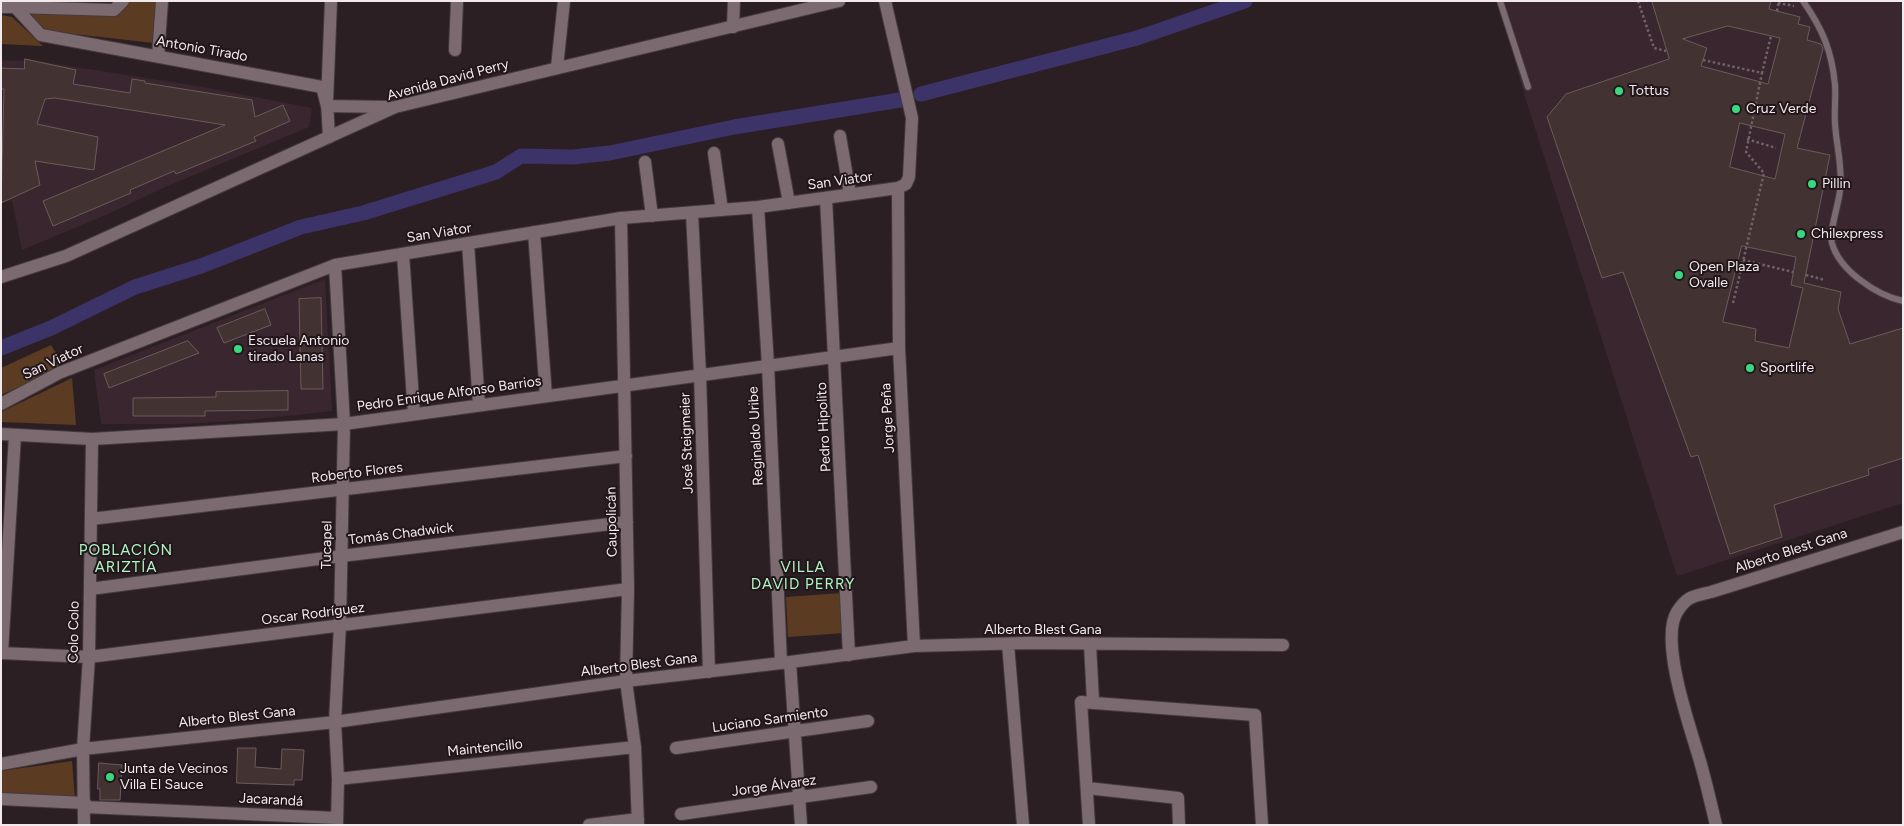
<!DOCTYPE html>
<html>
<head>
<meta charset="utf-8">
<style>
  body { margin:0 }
  #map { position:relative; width:1904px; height:826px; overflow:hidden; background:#2c1f24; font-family:Figtree,sans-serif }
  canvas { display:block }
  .frame { position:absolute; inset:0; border:2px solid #f2e9ec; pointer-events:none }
</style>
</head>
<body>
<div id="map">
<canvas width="1904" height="826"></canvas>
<div class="frame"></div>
</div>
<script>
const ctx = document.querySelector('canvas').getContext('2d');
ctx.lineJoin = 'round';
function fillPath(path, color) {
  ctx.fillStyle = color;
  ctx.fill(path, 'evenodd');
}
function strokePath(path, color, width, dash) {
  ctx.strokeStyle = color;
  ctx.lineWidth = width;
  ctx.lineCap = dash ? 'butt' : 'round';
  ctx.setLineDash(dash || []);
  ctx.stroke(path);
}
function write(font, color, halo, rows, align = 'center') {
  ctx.font = font + ' Figtree,sans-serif';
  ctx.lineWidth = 4;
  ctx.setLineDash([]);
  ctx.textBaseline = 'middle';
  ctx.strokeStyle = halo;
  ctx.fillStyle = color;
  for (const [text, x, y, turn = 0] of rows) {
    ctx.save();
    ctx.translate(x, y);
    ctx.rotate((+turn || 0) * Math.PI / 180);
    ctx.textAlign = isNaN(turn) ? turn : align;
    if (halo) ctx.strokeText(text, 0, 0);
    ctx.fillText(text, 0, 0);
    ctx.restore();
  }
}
const built = new Path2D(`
  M1500 1H1903V503L1677 576 1521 84Z
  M1 60 44 62 203 87 312 108 309 127 163 188 106 215 22 250 12 200 1 203Z
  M325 279 332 411 250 420 181 424H101L94 370Z`);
const green = new Path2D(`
  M130 1H158L154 43 47 31 28 12 115 14Z
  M1 15 12 17 43 46 1 44Z
  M51 345 64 366 1 395V368Z
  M72 378 76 425 1 422V412Z
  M842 593 845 633 788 637 786 597Z
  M72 761 75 799 1 794V771Z`);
const canal = new Path2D(`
  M921 94 1137 38 1245 1
  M1 348 51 328 135 287 201 266 301 227 363 213 496 172 521 156 573 157 610 153 734 127 900 100`);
const building = new Path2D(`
  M1652 1H1771L1769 9 1800 17 1798 24 1810 27 1807 40 1821 44 1823 49 1797 148 1830 155 1804 283 1841 292 1838 309 1850 344 1903 328V458L1868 469 1869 475 1774 505 1782 537 1730 554 1698 455 1691 457 1623 272 1602 278 1547 117 1566 94 1669 59ZM1728 26 1780 38 1768 84 1701 66 1707 48 1683 39ZM1740 123 1785 134 1775 179 1730 167ZM1742 246 1796 257 1791 285 1803 288 1789 348 1755 341 1756 329 1723 322Z
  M25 59 76 70 73 84 130 93 132 79 145 81V83L252 100 255 117 283 105 290 121 254 137 256 141 176 174 174 171 130 190 131 193 53 226 43 201 225 125 55 98 45 99 37 124 98 137 94 170 35 161 40 185 1 203 4 89H1V68L24 69Z
  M321 298 323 389H301L299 299Z
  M265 309 271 325 224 343 217 328Z
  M188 341 199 353 109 388 104 374Z
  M288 391V410L205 411V416H133V398L216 397V392Z
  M238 748H256L255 767 281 769 282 749 304 750 302 780H294V785L237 783Z
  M99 763 122 765 120 800H100V789H98Z`);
const path = new Path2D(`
  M1638 1 1654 48 1666 51
  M1778 3 1794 6
  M1777 11 1779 1
  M1703 60 1762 73 1771 36
  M1747 139 1776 148
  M1743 260 1793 272
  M1806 275 1825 280
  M1733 303 1764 173 1746 152 1762 73`);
const lane = new Path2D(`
  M1500 1 1528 87
  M1803 1C1822 28 1832 51 1835 85 1836 97 1834 110 1835 123 1836 145 1843 167 1840 190 1839 204 1829 230 1832 243 1839 270 1876 295 1903 301`);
const street = new Path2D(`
  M15 7 114 10 123 1
  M733 27 734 1
  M455 50 457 1
  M158 56 162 1
  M557 67 564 1
  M840 136 850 194
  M329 137 327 102 331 1
  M778 144 789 203
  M714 153 722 210
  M645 162 652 216
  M898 188 899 348 914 646
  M826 198 849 655
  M758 207 768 365 781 663
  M692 213 700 374 709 672
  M621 218 628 589 626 681 635 747 638 825
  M534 232 546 396
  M468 243 479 405
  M403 254 414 414
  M335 265 344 424 340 625 335 722 338 779 337 825
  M1 404 59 373 335 265 621 218 758 207 898 188 906 184 909 177 912 118 885 1
  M1 434 92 439 344 424 899 348
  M91 519 626 456
  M90 589 341 556 627 522
  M1008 644 1023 825
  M1090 644 1093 701
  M1 653 89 657 628 589
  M2 653 15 435
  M790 662 801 825
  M676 748 868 721
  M1 764 83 749 335 722 626 681 790 662 914 646 1027 643 1283 645
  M338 779 635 747
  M1087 788 1178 798 1179 825
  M1 799 85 803
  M85 807 337 818
  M681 814 871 787
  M84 825 83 749 89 657 92 439
  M589 825 638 819
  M1089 825 1081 702 1255 715 1262 825
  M1716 825C1711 804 1706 782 1700 761 1691 730 1659 641 1677 612 1687 596 1694 596 1711 592L1903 532`);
const secondary = new Path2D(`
  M1 7H15L41 35 322 87 327 106 390 107
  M1 277 66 256 395 107 839 1`);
const markers = [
  [1619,91,5,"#39d87f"],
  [1736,109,5,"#39d87f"],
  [1812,184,5,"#39d87f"],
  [1801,234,5,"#39d87f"],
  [1679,275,5,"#39d87f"],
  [238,349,5,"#39d87f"],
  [1750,368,5,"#39d87f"],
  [110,777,5,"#39d87f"]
];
const streetNames = [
  ["Antonio Tirado",202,49,10],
  ["Avenida David Perry",448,80,-15],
  ["San Viator",840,181,-8],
  ["San Viator",439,233,-9],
  ["San Viator",53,362,-25],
  ["Pedro Enrique Alfonso Barrios",449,394,-8],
  ["Jorge Peña",888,418,-93],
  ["Pedro Hipolito",824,427,-93],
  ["Reginaldo Uribe",756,436,-93],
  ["José Steigmeier",687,443,-92],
  ["Roberto Flores",357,473,-7],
  ["Caupolicán",612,522,-91],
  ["Tomás Chadwick",401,534,-7],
  ["Tucapel",327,545,-89],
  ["Alberto Blest Gana",1791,551,-18],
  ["Oscar Rodríguez",313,614,-7],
  ["Alberto Blest Gana",1043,630],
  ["Colo Colo",74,632,-89],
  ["Alberto Blest Gana",639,665,-7],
  ["Alberto Blest Gana",237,717,-6],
  ["Luciano Sarmiento",770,720,-8],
  ["Maintencillo",485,748,-6],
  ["Jorge Álvarez",774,786,-8],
  ["Jacarandá",271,800,3]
];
const poiNames = [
  ["Tottus",1629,91],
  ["Cruz Verde",1746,109],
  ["Pillin",1822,184],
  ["Chilexpress",1811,234],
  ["Open Plaza",1689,267],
  ["Ovalle",1689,283],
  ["Escuela Antonio",248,341],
  ["tirado Lanas",248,357],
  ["Sportlife",1760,368],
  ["Junta de Vecinos",120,769],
  ["Villa El Sauce",120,785]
];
const neighbourhoodNames = [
  ["POBLACIÓN",126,551],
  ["ARIZTÍA",126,568],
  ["VILLA",803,568],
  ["DAVID PERRY",803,585]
];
fillPath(built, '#39262e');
fillPath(green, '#5c3b23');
strokePath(canal, '#3c3469', 15);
fillPath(building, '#423332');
strokePath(building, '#6c5b5a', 1);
strokePath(lane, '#453a3f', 8);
strokePath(street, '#453a3f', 14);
strokePath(secondary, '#453a3f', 14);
strokePath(path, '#6e6367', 2.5, [2.5, 2.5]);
strokePath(lane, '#7b6b71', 6);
strokePath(street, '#7b6b71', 12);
strokePath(secondary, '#7b6b71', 12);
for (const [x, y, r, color] of markers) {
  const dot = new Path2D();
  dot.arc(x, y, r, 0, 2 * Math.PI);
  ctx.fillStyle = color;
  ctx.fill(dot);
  strokePath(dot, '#22161b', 2);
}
write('14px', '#f2e9ec', '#22161b', streetNames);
write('14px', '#f2e9ec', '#22161b', poiNames, 'left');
ctx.letterSpacing = '1px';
write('15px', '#adf6c3', '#22161b', neighbourhoodNames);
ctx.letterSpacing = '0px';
</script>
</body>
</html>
